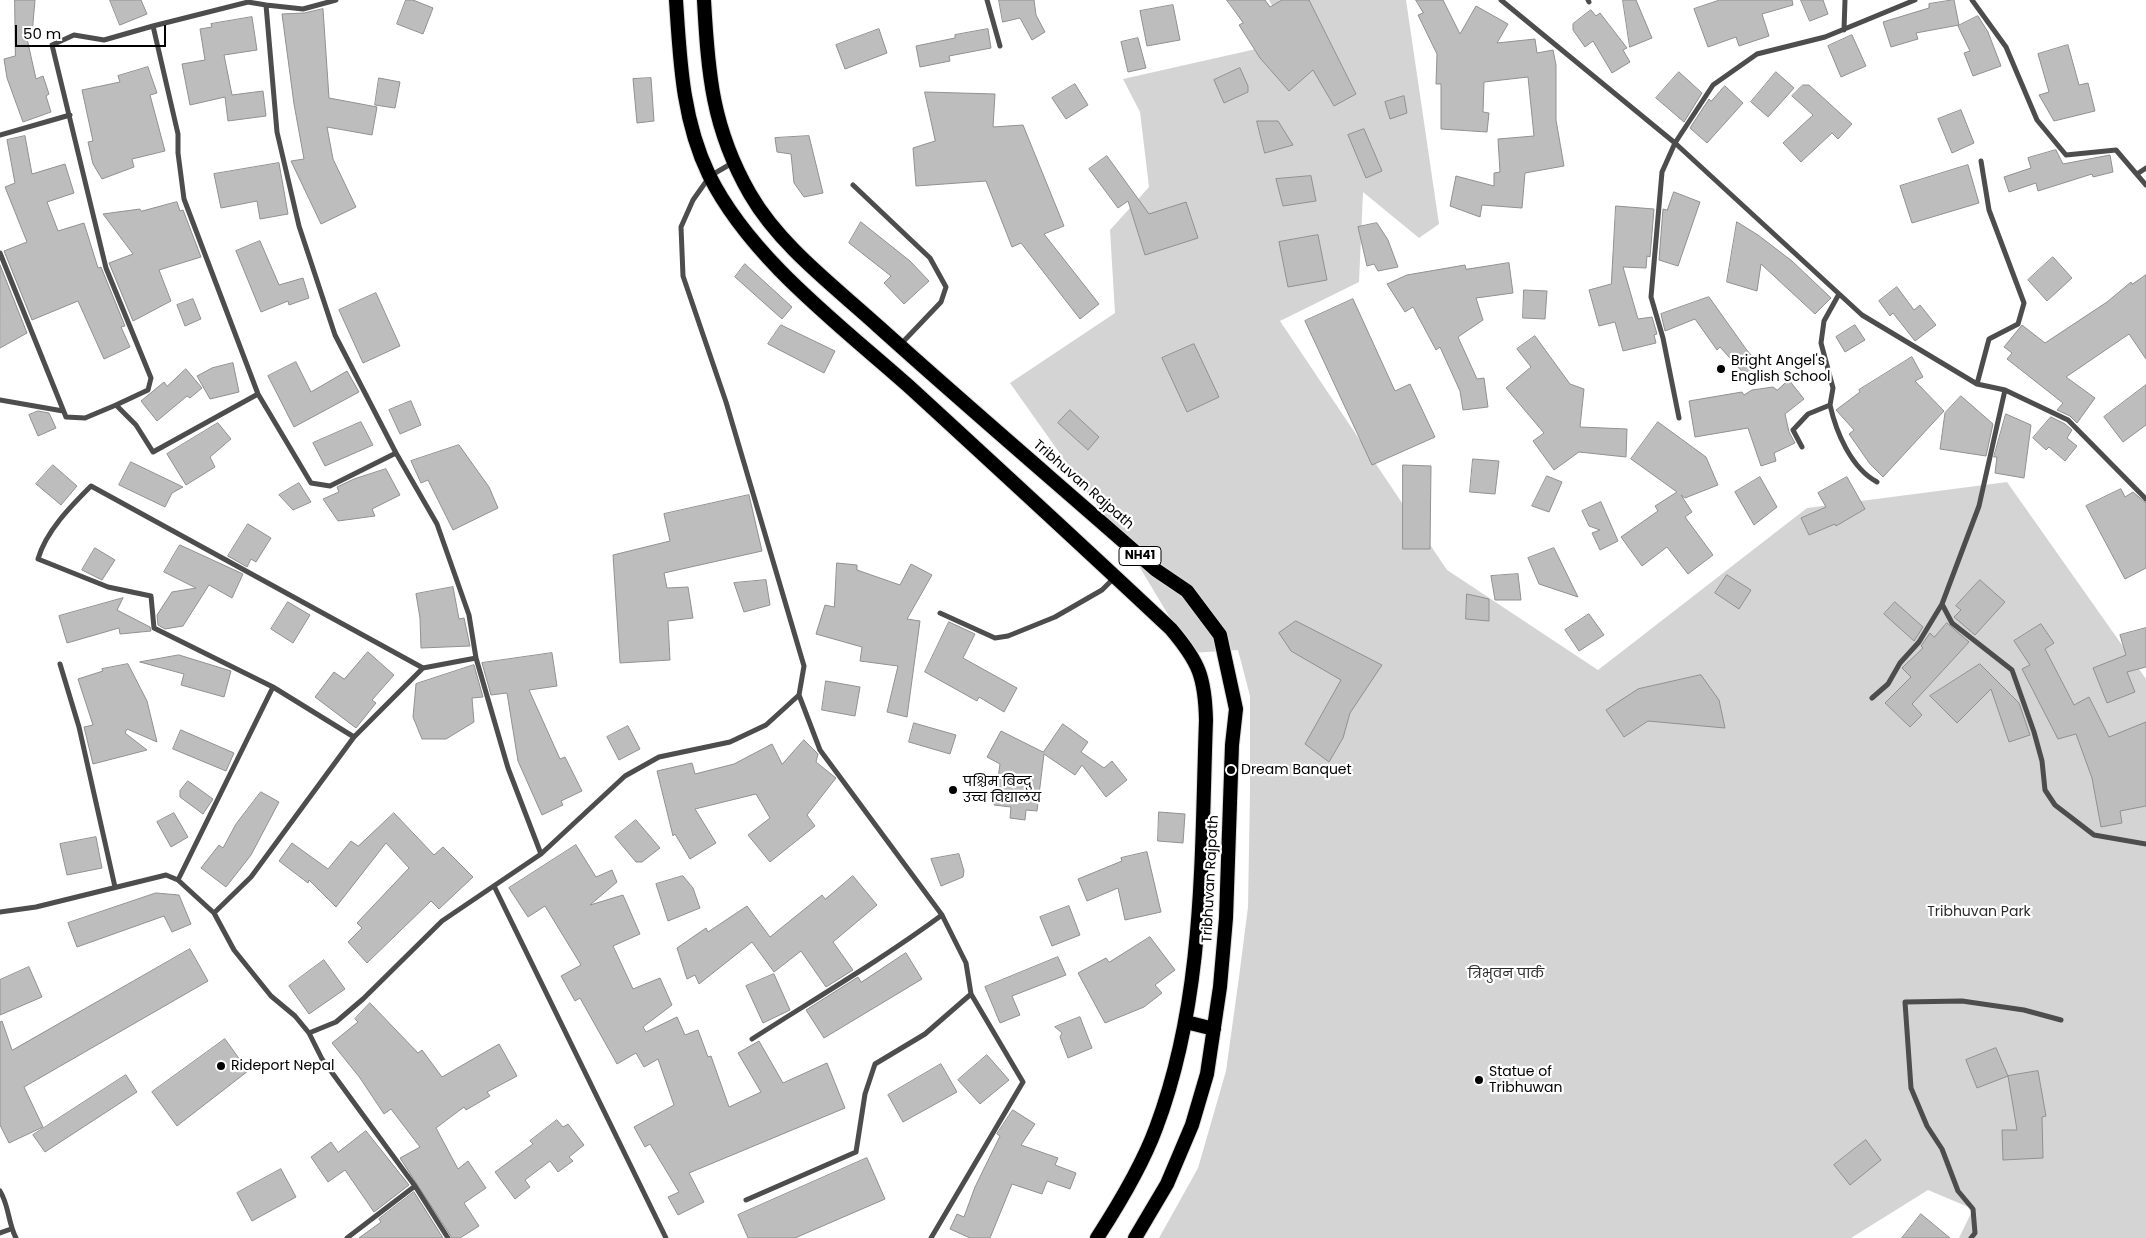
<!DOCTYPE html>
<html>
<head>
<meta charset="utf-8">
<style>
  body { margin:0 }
  #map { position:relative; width:2146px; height:1238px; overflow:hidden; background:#fff; font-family:Poppins,sans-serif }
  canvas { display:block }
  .scale { position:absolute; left:15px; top:25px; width:151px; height:22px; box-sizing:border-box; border:2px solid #000; border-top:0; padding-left:6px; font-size:15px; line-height:18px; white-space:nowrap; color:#000; -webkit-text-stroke:4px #fff; paint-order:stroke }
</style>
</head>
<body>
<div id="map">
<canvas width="2146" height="1238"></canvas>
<div class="scale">50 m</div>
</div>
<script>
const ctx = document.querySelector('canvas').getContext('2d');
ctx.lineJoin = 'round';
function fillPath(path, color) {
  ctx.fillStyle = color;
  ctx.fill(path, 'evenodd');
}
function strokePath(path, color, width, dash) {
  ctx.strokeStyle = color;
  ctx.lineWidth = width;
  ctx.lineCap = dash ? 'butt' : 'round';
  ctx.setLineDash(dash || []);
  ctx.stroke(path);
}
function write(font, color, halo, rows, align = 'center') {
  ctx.font = font + ' Poppins,"Noto Sans Devanagari",sans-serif';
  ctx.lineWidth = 4.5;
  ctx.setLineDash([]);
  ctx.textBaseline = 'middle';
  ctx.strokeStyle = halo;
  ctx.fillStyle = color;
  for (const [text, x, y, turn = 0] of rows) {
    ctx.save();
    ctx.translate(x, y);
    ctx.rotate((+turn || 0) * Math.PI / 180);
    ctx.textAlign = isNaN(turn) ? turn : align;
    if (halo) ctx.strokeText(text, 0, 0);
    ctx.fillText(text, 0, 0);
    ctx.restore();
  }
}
const green = new Path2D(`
  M1269 0H1406L1439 224 1419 238 1363 192 1359 282 1280 321 1447 570 1598 670 1807 508 2007 482 2146 679V1238H1959L1973 1209 1928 1190 1851 1238H1159L1198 1168 1226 1071 1239 977 1248 907 1250 790V696L1238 650 1191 653 1136 561 1010 383 1115 313 1110 230 1149 187 1140 112 1123 79 1256 49 1286 30Z`);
const building = new Path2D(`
  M15 0H35L32 34H26L36 79 43 76 49 94 46 96 51 112 23 122 7 78 4 59 15 56Z
  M110 0H141L147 14 120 25Z
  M406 0H413L433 8 423 34 397 24Z
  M999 0H1034L1036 15 1045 32 1032 40 1020 18 1003 22Z
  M1227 0H1265L1270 7 1282 0H1309L1356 94 1334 106 1313 70 1289 91 1260 58 1239 25 1243 23Z
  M1416 0H1443L1460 34 1476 6 1508 24 1497 43 1535 39 1537 53 1553 50 1556 65V120L1564 166 1525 173 1522 208 1482 205 1480 217 1450 206 1456 176 1494 186V173L1500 172 1498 139 1534 136 1528 77 1484 82 1483 112 1489 113 1487 132 1441 129V84H1436L1437 54 1418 15 1423 13Z
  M1623 0H1636L1652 38 1630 47Z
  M1720 0H1792L1793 5 1762 14 1769 36 1739 46 1736 37 1708 47 1694 9Z
  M1801 0H1823L1828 14 1810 21Z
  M1954 0 1959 25 1916 33 1918 39 1891 47 1883 22 1929 8V4Z
  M1173 5 1180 40 1147 46 1140 11Z
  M323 9 329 98 377 107 372 135 327 127 333 159 356 207 321 224 291 161 304 159 294 104 282 14 304 13Z
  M1591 10 1596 16 1600 13 1627 48 1623 50 1630 62 1612 73 1593 41 1585 47 1573 30V24Z
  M1978 16 1988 32 2001 66 1973 76 1964 53 1970 51 1958 26Z
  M252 17 257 50 224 55 232 95 263 91 266 116 228 121 225 97 190 105 182 64 205 60 200 29 212 27 211 24Z
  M879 29 887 53 845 69 836 45Z
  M988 29 991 48 949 56 950 61 920 67 916 46 955 38V35Z
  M1852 35 1866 66 1841 77 1828 46Z
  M1138 38 1146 68 1128 72 1121 42Z
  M2068 45 2079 85 2088 83 2095 111 2054 121 2039 95 2049 92 2038 54Z
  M148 67 157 93 150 95 165 151 132 159 134 167 102 179 93 164 88 142 93 141 82 90 120 82 118 76Z
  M1240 68 1248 86V92L1224 103 1214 80Z
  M1679 72 1702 93 1684 122 1656 98Z
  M1776 72 1794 88 1768 117 1751 102Z
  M379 78 400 82 395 108 375 105Z
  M651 78 654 121 637 123 633 79Z
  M1075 84 1088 105 1066 119 1052 98Z
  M1803 85H1809L1852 124 1838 139 1832 133 1801 162 1783 143 1813 115 1792 96Z
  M1725 86 1743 103 1707 143 1690 128 1709 99 1711 101Z
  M925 92 995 94 993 127 1023 125 1064 226 1044 234 1099 304 1080 319 1021 243 1012 247 986 181 916 186 913 148 935 141Z
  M1404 96 1407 113 1390 119 1385 102Z
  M1961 110 1974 143 1952 153 1938 119Z
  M1257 121H1278L1293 145 1265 153Z
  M1364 129 1382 171 1366 178 1348 135Z
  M25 136 32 174 65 164 74 193 47 202 58 231 84 223 98 268 101 267 125 326 121 327 130 347 104 359 78 301 32 320 4 251 27 242 5 187 15 183 7 140Z
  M809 136 823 193 804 197 794 183 791 154 777 152 775 138Z
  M2056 150 2063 164 2110 155 2113 172 2093 177 2092 174 2038 191 2036 183 2009 192 2004 177 2031 168 2028 158Z
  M1107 156 1149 214 1186 202 1198 238 1145 255 1128 201 1118 208 1089 169Z
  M279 163 288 214 260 219 257 201 221 208 214 174Z
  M1968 165 1979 203 1912 223 1900 186Z
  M1311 176 1316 201 1283 206 1276 179Z
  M1674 192 1700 202 1678 266 1659 260 1663 209 1667 210Z
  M177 202 180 211 183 210 201 257 159 270 171 301 133 321 109 263 133 254 103 214 140 209 141 211Z
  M1616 206 1654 209 1650 257 1647 256 1646 268 1623 267 1638 319 1652 317 1657 334 1654 335 1656 343 1623 351 1615 322 1599 326 1589 290 1611 284Z
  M861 222 910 261 929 281 904 304 884 283 891 276 849 243Z
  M1737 222 1758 235 1792 261 1831 298 1815 314 1761 264 1757 291 1727 282Z
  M1377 223 1388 240 1398 267 1378 271 1374 264 1367 266 1358 227Z
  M1318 235 1327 280 1288 287 1279 242Z
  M260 241 279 285 303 278 309 298 289 305 288 301 261 312 236 251Z
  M2053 257 2072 278 2047 301 2028 280Z
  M1509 263 1513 293 1476 298 1483 320 1458 337 1477 379 1484 378 1488 407 1463 410 1460 391 1440 347 1436 350 1413 307 1405 312 1387 284 1407 275 1465 265 1466 269Z
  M745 264 792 307 782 319 735 277Z
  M0 265 27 333 0 348Z
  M2146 275V359L2129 334 2066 377 2095 398 2077 423 2070 416 2057 410 2063 403 2007 359 2012 353 2004 347 2022 325 2045 343 2107 302 2131 282 2132 284Z
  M1897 287 1914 310 1920 305 1936 325 1915 341 1893 313 1890 316 1879 301Z
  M1524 290 1547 291 1545 319 1523 318Z
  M376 293 400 346 363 363 339 310Z
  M1709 297 1746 349 1759 364 1746 376 1720 347 1717 350 1695 319 1665 331 1661 314Z
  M193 299 201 319 185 326 177 305Z
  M1353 299 1395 391 1410 384 1435 437 1372 465 1305 321Z
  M781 325 835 351 824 373 768 344Z
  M1855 325 1865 340 1845 352 1836 337Z
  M1535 336 1570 384 1584 389 1580 427 1627 429 1626 457 1579 452 1554 470 1533 441 1544 433 1506 388 1531 367 1517 349Z
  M1194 344 1219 397 1187 412 1162 358Z
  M1912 357 1923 377 1915 381 1944 411 1883 477 1870 464 1849 434 1854 430 1836 410 1860 392 1859 390Z
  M296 362 311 392 347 371 359 392 294 427 268 376Z
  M233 363 239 392 210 399 197 376 212 368Z
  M186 369 202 388 190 398 187 396 157 421 141 401 164 382 167 386Z
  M1789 380 1804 399 1785 414 1789 432 1795 443 1774 453 1776 461 1761 466 1748 428 1695 437 1689 401 1742 392 1744 395 1752 390 1773 387 1777 390Z
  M2146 385V425L2123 442 2104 417Z
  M1961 396 1993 424 1986 456 1940 449 1945 413Z
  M411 401 421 425 400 434 389 410Z
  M1070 410 1099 437 1088 450 1058 423Z
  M38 411 49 413 56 428 38 436 29 415Z
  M2006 414 2031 425 2024 478 1995 473 1997 457H1994Z
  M2051 417 2065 424 2072 430 2067 438 2077 446 2065 461 2049 447 2046 450 2033 438Z
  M361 422 373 445 325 466 313 443Z
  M1658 422 1706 457 1718 485 1685 498 1681 495 1692 512 1685 517 1713 555 1688 574 1667 547 1642 566 1621 537 1658 511 1655 506 1677 492 1631 459Z
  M218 423 231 439 210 457 215 467 186 485 167 454Z
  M459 445 489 487 498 508 453 530 428 480 421 483 411 461Z
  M1473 459 1499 461 1495 494 1470 492Z
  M131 462 183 487 172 493 165 507 119 485Z
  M53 465 77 486 61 505 36 484Z
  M1403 465 1431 466 1430 549H1403Z
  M386 469 400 495 372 509 375 516 338 521 323 499 339 492 337 487 354 479Z
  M1547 476 1562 482 1549 512 1532 506Z
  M1760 477 1777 507 1754 525 1735 492Z
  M1847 477 1865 509 1836 526 1835 524 1809 535 1801 518 1826 507 1818 493Z
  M299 483 311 502 293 510 279 495Z
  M2121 489 2125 497 2133 492 2146 503V568L2125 579 2086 506Z
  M749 495 762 551 664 573 667 588 688 587 693 618 668 621 670 660 620 663 613 555 670 541 664 514Z
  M1601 502 1618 541 1600 550 1592 533 1600 530 1589 526 1582 511Z
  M248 524 271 538 256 562 251 559 247 567 228 556Z
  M180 545 243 574 232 598 209 585 183 626 165 629 158 625 157 615 172 592 196 588 164 572Z
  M95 548 115 560 102 580 82 570Z
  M1554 548 1578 597 1539 584 1528 558Z
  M837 563 857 565V570L900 585 911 564 932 575 907 619 920 621 907 717 887 712 898 666 860 661 862 647 816 634 825 605 834 607Z
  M1518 574 1521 600H1495L1491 576Z
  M1727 575 1751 590 1739 609 1715 593Z
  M766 580 770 605 744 612 734 583Z
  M1980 580 2005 602 1975 635 1954 617 1961 610 1956 606Z
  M453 587 459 619 464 618 470 646 421 648 420 618 416 594Z
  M1467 594 1489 599V621L1466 619Z
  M123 598 117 610 150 627 151 631 120 634 119 628 67 643 59 616Z
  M288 602 310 615 293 643 271 629Z
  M1895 602 1923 627 1914 641 1884 614Z
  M1589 614 1604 635 1579 651 1565 630Z
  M1296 621 1382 665 1350 713 1343 738 1329 762 1305 744 1341 680 1291 651 1279 633Z
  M949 622 975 634 963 658 1017 688 1004 712 979 697 977 701 925 672Z
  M1947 623 1969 642 1912 704 1922 715 1910 727 1885 703 1911 677 1902 668 1923 648 1921 646 1930 633 1934 637Z
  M2041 624 2054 643 2045 649 2074 705 2089 697 2109 737 2146 722V806L2120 811 2122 823 2101 827 2092 778 2076 734 2058 739 2022 669 2030 665 2014 641Z
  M2146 628V667L2127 672 2135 692 2107 703 2093 668 2126 655 2120 635Z
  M368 652 394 675 372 700 376 703 356 728 315 697 334 672 344 679Z
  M552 653 557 686 529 690 560 759 565 757 582 791 561 801 563 805 542 815 518 761 507 693 491 695 482 663Z
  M179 655 231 671 224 697 181 685 184 674 140 662Z
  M128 664 147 701 157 742 127 729 125 733 147 750 93 764 84 727 93 725 78 679 103 671 102 669Z
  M1980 664 2019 703 2030 735 2009 742 1991 689 1957 723 1930 696Z
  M474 665 483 697 472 698 474 722 446 739H422L413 717 416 684Z
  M1701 675 1719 700 1725 728 1648 721 1624 737 1606 710 1638 689Z
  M826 681 860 687 855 716 822 710Z
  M914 723 956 735 950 754 909 742Z
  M1063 724 1088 742 1081 752 1104 768 1112 761 1127 780 1106 797 1082 765 1075 775 1044 754 1037 811 1026 810 1025 820 1010 818 1011 807 994 805 1000 764 987 757 1001 731 1043 752Z
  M628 726 640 749 619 760 607 737Z
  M181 730 234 753 226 771 173 749Z
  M804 740 818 754 816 762 836 778 807 815 815 826 770 862 748 835 770 818 756 794 695 809 716 843 690 859 675 834 673 836 657 771 692 763 695 774 734 764 772 744 782 764Z
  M188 781 213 799 203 814 180 797V791Z
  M261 792 279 802 251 855 226 887 201 868 219 845 223 848 236 824Z
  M1159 812 1185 814 1183 843 1158 841Z
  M174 813 188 837 171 847 157 822Z
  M394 813 434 855 443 847 473 877 439 909 431 901 367 963 348 942 362 928 357 923 409 868 386 843 336 907 309 880 308 883 279 861 292 843 328 869 351 841 358 846Z
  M636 820 660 848 642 862H636L615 837Z
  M96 837 102 868 67 875 60 844Z
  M576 845 596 877 612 870 617 882 590 905 623 895 640 934 613 946 633 989 660 978 672 1005 643 1027 646 1032 677 1017 685 1035 698 1030 708 1057 711 1056 729 1107 761 1092 738 1053 759 1041 783 1083 827 1063 845 1108 689 1173 704 1202 678 1215 668 1197 679 1192 650 1144 645 1147 634 1127 674 1105 658 1059 644 1067 636 1053 617 1064 580 998 575 1001 561 976 581 965 545 906 528 917 509 888Z
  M1147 852 1161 912 1125 920 1118 888 1087 901 1078 879 1122 861 1121 858Z
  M959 854 964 871 963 877 941 886 931 859Z
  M683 876 693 888 700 908 668 921 656 884Z
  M853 876 877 905 833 942 853 970 826 987 801 951 774 972 752 942 699 984 695 975 687 979 677 948 706 928 708 932 747 906 770 937 822 895 825 899Z
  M156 893 179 895 191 924 172 932 164 916 77 947 68 923Z
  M1069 906 1080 935 1052 946 1040 917Z
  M1150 937 1175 970 1155 985 1162 993 1144 1007 1105 1023 1078 973 1106 958 1109 962Z
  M190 949 208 981 24 1087 43 1127 9 1143 0 1125V1022L2 1021 12 1050Z
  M906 953 922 979 824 1038 806 1010 858 977 861 982Z
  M1058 957 1066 975 1012 996 1020 1015 1000 1023 985 987Z
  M324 960 345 989 309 1014 289 986Z
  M29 967 42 997 0 1015V980Z
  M774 974 790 1010 763 1023 746 986Z
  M370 1003 418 1053 422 1050 442 1077 499 1044 517 1076 487 1092 490 1096 466 1110 464 1107 436 1128 458 1169 468 1161 486 1188 464 1203 479 1226 460 1238H452L400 1158 420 1147 391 1109 384 1114 360 1078 332 1043 358 1022 355 1019Z
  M1080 1017 1092 1048 1068 1058 1060 1037 1062 1033 1055 1027Z
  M225 1039 248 1071 177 1126 152 1092Z
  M1996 1048 2008 1076 1977 1088 1966 1060Z
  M987 1055 1009 1080 980 1104 958 1080Z
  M941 1064 957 1092 903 1122 888 1095Z
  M2038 1071 2046 1116 2042 1117 2043 1158 2003 1160 2002 1130H2017L2008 1076Z
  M126 1075 137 1092 45 1152 33 1135Z
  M1013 1110 1035 1124 1021 1145 1058 1158 1055 1165 1076 1173 1070 1189 1047 1181 1042 1194 1012 1184 990 1238H970L950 1229 957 1214 964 1217 975 1187 1000 1136 997 1134Z
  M557 1120 563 1127 568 1124 584 1145 569 1157 573 1161 558 1172 550 1161 525 1180 530 1187 515 1199 495 1172 533 1144 530 1141Z
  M366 1131 409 1185 374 1212 345 1170 328 1182 311 1157 331 1142 338 1152Z
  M1866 1140 1881 1160 1850 1185 1834 1165Z
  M867 1158 885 1199 795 1238H748L738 1215Z
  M281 1169 296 1197 252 1221 237 1193Z
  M414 1192 443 1238H359L381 1222 379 1219Z
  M1921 1214 1950 1238H1902Z`);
const minor = new Path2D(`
  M987 0 1000 46
  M1501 0 1675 143 1862 315 1977 384 2005 390 2068 420 2146 499
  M1588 0 1589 2
  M1972 0 2006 47 2037 120 2066 155 2116 150 2146 185
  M266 5 303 9 336 0
  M1844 30 1845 0
  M0 135 70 115
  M2137 174 2146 168
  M853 185 930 258 946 287 941 302 900 345
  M0 253 66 417 85 418 116 405 136 425 153 452 258 394 311 483 330 486 396 453 437 524 469 615 476 658
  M1977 384 1989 339 2018 324 2024 303 1989 210 1981 161
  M2005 390 1979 506 1942 604 1952 623 2012 670 2034 732 2042 761 2045 790 2055 805 2094 835 2146 844
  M258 394 184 199 178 153V134L153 26 248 2 266 5 277 132 299 226 335 335 396 453
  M0 400 63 411
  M116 405 148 390 151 378 106 268 52 45 74 35 104 40 153 26
  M1830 405C1836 432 1851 468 1877 482
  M1679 418 1663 338 1651 297 1662 172 1675 143 1713 85 1757 54 1825 37 1915 0
  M1802 447 1793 430 1808 414 1830 405 1833 388 1821 343 1824 321 1839 294
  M940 613 995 638 1008 636 1055 617 1102 590 1115 577
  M60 664 79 727 115 887
  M799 695 820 750 942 915 966 963 971 994 1023 1082 931 1238
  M1872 698 1888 684 1900 663 1919 642 1942 604
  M354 737 273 687 154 628 151 596 108 587 38 559C46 531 71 506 91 486L423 668
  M178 880 273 687
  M494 886 666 1238
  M0 912 36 907 166 875 178 880 214 913 234 950 271 996 295 1016 309 1033 322 1059 415 1186 448 1238
  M214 913 251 877 354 737 423 668 476 658 508 768 541 854
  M309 1033 336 1022 363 999 442 921 541 854 625 776 659 757 730 742 766 725 799 695 804 666 726 402 683 276 681 227 693 200 710 176 734 162
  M752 1039C816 998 881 960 942 915
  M0 1191C9 1205 8 1223 16 1238
  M746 1200 856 1152 865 1094 875 1064 925 1034 971 994
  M0 1233 11 1229
  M347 1238 415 1186
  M1971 1238 1975 1233 1973 1209 1958 1191 1942 1149 1927 1126 1911 1088 1905 1002 1962 1001 2024 1010 2061 1020`);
const trunk = new Path2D(`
  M676 0C680 60 682 119 709 175 751 260 844 328 914 391 1000 470 1086 549 1171 629 1199 662 1205 677 1206 720 1201 857 1205 998 1156 1128 1142 1166 1119 1204 1097 1238
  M704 0C708 73 712 128 750 194 780 246 834 286 879 327 970 409 1064 489 1156 570L1187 591 1220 635 1236 709 1232 745 1226 918 1220 987 1207 1074 1192 1125 1167 1184 1135 1238
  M1186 1022 1214 1029`);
const markers = [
  [1721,369,5,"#000"],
  [1231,770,5,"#000"],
  [953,790,5,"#000"],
  [221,1066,5,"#000"],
  [1479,1080,5,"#000"]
];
const shields = [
  [1140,556,42]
];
const shieldNames = [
  ["NH41",1140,556]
];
const poiNames = [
  ["Bright Angel's",1731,361],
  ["English School",1731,377],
  ["Dream Banquet",1241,770],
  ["पश्चिम बिन्दु",963,782],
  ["उच्च विद्यालय",963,798],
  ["Rideport Nepal",231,1066],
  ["Statue of",1489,1072],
  ["Tribhuwan",1489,1088]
];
const streetNames = [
  ["Tribhuvan Rajpath",1083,485,41],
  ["Tribhuvan Rajpath",1211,879,-87]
];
const parkNames = [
  ["Tribhuvan Park",1979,912],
  ["त्रिभुवन पार्क",1506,974]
];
fillPath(green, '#d4d4d4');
fillPath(building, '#bdbdbd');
strokePath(building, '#919191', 1);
strokePath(trunk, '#dbdbdb', 16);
strokePath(minor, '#4d4d4d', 5);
strokePath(trunk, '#000', 14);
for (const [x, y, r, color] of markers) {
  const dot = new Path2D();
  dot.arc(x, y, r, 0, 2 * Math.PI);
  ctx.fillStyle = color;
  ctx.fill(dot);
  strokePath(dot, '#fff', 2);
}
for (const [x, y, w] of shields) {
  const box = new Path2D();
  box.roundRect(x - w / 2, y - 9.5, w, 19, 4);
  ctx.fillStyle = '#fff';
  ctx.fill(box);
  strokePath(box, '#000', 1);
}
write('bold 12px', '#000', null, shieldNames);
write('14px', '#000', '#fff', poiNames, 'left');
write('14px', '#000', '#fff', streetNames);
write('14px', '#2b2b2b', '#fff', parkNames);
</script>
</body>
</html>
